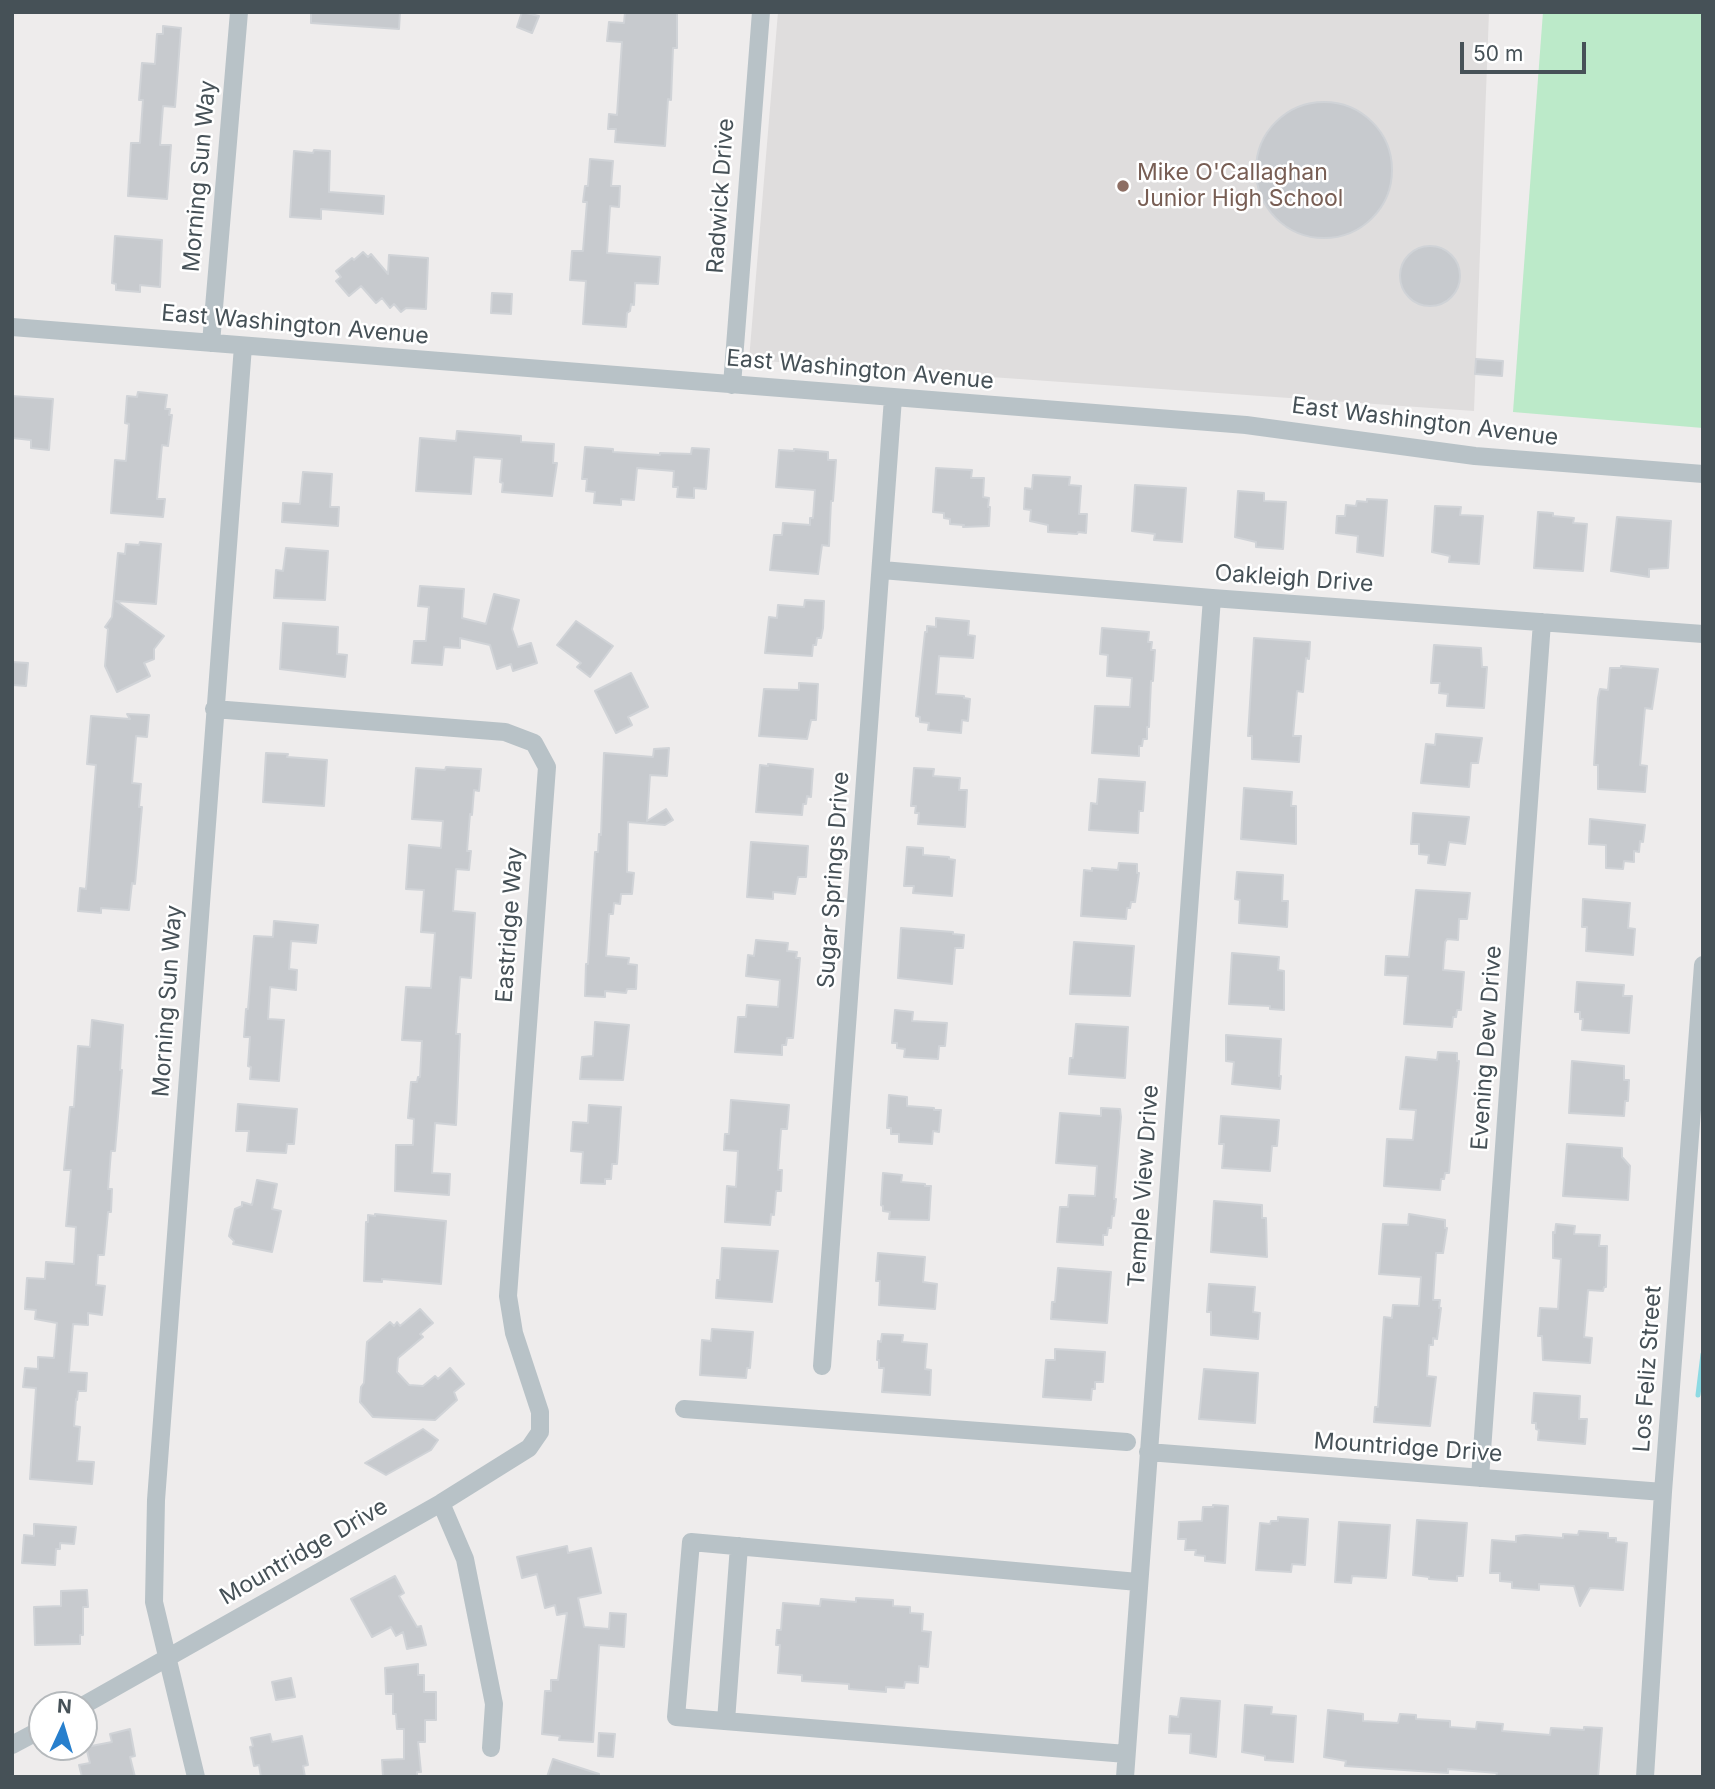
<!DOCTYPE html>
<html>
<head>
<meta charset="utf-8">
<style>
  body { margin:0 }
  #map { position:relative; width:1715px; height:1789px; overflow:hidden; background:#eeecec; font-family:Inter,sans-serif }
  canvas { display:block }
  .frame { position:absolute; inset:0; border:14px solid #465157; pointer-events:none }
  .north { position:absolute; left:28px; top:1691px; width:70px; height:70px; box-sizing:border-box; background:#fff; border:2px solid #b5b9bc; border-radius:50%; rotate:4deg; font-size:19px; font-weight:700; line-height:28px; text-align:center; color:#465157 }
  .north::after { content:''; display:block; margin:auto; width:24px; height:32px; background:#277fcd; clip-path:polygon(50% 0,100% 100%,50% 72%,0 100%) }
  .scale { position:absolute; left:1460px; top:42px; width:126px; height:32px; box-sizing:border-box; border:4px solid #465157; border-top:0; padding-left:9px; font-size:21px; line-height:24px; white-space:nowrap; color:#465157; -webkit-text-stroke:5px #fff; paint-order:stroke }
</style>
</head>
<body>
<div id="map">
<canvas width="1715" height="1789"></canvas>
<div class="frame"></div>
<div class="north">N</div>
<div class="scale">50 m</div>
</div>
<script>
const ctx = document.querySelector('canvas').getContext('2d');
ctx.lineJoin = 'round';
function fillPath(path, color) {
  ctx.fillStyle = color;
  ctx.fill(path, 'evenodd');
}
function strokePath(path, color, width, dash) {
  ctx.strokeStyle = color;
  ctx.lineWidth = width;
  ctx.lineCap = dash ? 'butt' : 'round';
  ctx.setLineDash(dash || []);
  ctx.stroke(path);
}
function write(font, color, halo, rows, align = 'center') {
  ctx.font = font + ' Inter,sans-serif';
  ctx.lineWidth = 5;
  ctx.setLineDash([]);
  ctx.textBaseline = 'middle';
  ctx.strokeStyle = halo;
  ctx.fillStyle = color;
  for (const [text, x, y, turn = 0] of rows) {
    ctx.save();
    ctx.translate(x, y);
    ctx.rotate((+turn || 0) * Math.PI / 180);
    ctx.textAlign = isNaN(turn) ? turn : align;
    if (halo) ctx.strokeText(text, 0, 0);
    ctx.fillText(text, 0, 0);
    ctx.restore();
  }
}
const education = new Path2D(`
  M778 12H1489L1474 411 749 360Z`);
const green = new Path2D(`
  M1543 12H1703V428L1513 412Z`);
const stream = new Path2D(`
  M1698 1395 1703 1354`);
const building = new Path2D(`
  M311 12H400L399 29 311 23Z
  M522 12 539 16 532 33 517 27Z
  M625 12H677V48H673L671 100 668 99 665 146 615 142 616 129H608L609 114 617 115 622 42 607 41 609 22 624 23Z
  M163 26 181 28 175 107 163 106 160 145H171L167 199 128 196 131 143H140L143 100H139L142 63 155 64 157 34H163Z
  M1256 170a68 68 0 1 1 136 0a68 68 0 1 1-136 0Z
  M314 150 330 151 329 192 384 196 383 214 321 209V219L290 217 294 151 313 153Z
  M590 159 613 161 611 186H620L619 207 610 206 607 253 660 257 658 284 635 283 634 305 631 304 630 311 627 313 626 327 583 324 586 281 570 280 572 251H583L587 202H583L585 186H588Z
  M115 236 162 240 160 287 140 285V292L116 290V284L112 283Z
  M1400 276a30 30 0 1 1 60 0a30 30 0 1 1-60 0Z
  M363 252 368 257 371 254 388 274 389 255 428 258 426 309 406 308 401 312 394 304 390 308 382 298 376 303 361 286 349 296 336 281 341 277 336 271 352 258 354 260Z
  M492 293 512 294 511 314 491 313Z
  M1476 359 1503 361 1502 376 1475 374Z
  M138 392 167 395 165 409H170L169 415H172L168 446 162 445 157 499H165L163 517 111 513 115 460 126 461 129 424 125 423 127 396 137 397Z
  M12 396 53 399 49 450 31 448V440L12 438Z
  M457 431 521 436V442L554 444 553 463H557L552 496 502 492 503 483 500 482 502 459 474 457 471 494 416 491 420 438 456 441Z
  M585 447 613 449V452L660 455V453L691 454 692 448 709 449 706 489 694 488V498L677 497 678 487H673L674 471 637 468 634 500 621 499V505L594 503 595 492 586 491 587 479H582Z
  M794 449 828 452V460H836L833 501H831L829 546 822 545 818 574 770 570 774 535H782L783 523 810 525V518H813L815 490 776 487 779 450 794 451Z
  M936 468 972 470 971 478H984L983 497 989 498 988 507H990L989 526 963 527 964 525 950 524V519L944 518V513L933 512Z
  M303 472 332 474 330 507H339L338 526 282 522 283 503 300 504Z
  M1033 475 1070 477 1069 485 1081 486 1079 514H1087L1086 533 1078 532 1077 534 1048 532V525L1030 521 1031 510 1024 509 1025 488 1032 489Z
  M1135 485 1186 488 1182 542 1154 540 1155 534 1132 531Z
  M1238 491 1264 493V501L1286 502 1283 549 1256 547V542L1235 537Z
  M1367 499 1387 500 1383 556 1357 552 1358 536 1336 533 1337 516H1345L1346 505 1356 506 1357 501 1367 502Z
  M1435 506 1461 507 1460 515 1483 516 1479 564 1449 562 1450 556 1432 552Z
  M1538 512 1553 513V516L1574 518 1573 523 1587 524 1583 571 1534 568Z
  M1617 517 1671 521 1668 568 1649 569V577L1611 571Z
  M140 542 161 544 156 604 116 601 164 636 154 649V659L144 663 150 676 117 692 105 666 108 629 105 627 112 617 118 553 125 554 126 544 139 545Z
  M286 548 328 551 325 600 274 598 276 570 283 571Z
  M420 586 464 589 462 618 486 624 494 594 519 600 512 629 518 647 531 643 537 663 513 671 511 664 497 669 490 645 460 638V648L444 647 442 665 412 663 414 641H426L429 607 418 606Z
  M805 600 824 601 823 628 821 638H817L816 645H813L812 656 765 653 769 617 777 618 778 605 804 607Z
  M936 618 969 621 968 635 975 636 973 658 939 656 936 694 964 696V698L970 699 968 721 962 720 961 733 928 730 929 723 920 722V717L916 716 925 632H927V626L936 627Z
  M576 621 613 646 590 677 577 667 581 663 557 645Z
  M283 623 338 627 337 654 347 655 345 677 280 669Z
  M1102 628 1149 632 1148 642H1152L1151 650H1155L1153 681H1151L1149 727H1147V739H1143L1142 746H1139V756L1092 753 1095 706 1130 707 1132 678 1107 676 1108 655 1100 654Z
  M1254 638 1310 642 1309 659 1306 658 1303 692 1297 691 1293 736H1301L1299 762 1252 759V736H1248Z
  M1434 645 1481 648 1482 667H1487L1484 708 1447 706 1448 694 1439 693 1440 683H1431Z
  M12 662 28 663 26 686 12 685Z
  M1621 666 1658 669 1652 709 1645 708 1644 719 1640 765 1647 766 1645 792 1598 789V765H1594L1598 698 1600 689 1608 690 1610 668H1621Z
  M631 673 648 707 628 717 632 725 616 733 595 691Z
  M799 683 818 684 816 720H811L807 739 759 736 764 689 799 690Z
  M127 714 149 715 147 737 136 736 132 783 141 784 139 807H142L135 884 132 883 129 910 101 908V913L78 911 80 888 86 889 96 765 87 764 91 716 130 719Z
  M1436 734 1482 738 1478 763H1471L1469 787 1421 783 1426 744 1435 745Z
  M669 748 667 776 650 775 647 821 666 809 673 820 665 825 628 822 627 872 634 873 632 894H621L620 904 614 903 613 914H609L606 956 629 958 628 964 637 965 636 989H627L626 993 605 991V997L585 996 586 964H588L595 852H598L599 834 601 835 604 753 653 757 654 749Z
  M266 753 288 754 287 757 327 760 324 806 263 802Z
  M768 764 813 769 811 797 807 796 806 804H803L802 815 756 812 760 765 768 766Z
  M446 767 481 769 479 791 474 790 472 815 470 814 467 851H471L469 870 456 869 453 911 475 913 471 978 460 977 456 1034H460L456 1125 435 1123 432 1173 450 1174 449 1195 395 1191 396 1145H413L414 1119 408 1118 411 1082H417L418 1077H420L422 1041 402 1040 406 987 431 988 435 933 421 932 424 890 406 889 409 845 441 848 443 821 412 819 416 768 445 770Z
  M914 768 934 769 933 776 960 778 959 790H967L965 827 918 824 919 813H915L916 806H911Z
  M1099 779 1145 782 1143 811H1139L1138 833 1089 830 1091 803 1097 804Z
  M1244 788 1292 792 1291 806H1296V844L1241 839Z
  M1413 813 1469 817 1465 844 1449 842 1445 865 1428 863 1429 855 1419 854V844H1411Z
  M1590 819 1645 825 1643 842 1640 841 1639 852 1634 851V862L1624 861 1623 869 1606 868V845L1589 844Z
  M751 842 808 846 806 877H798L795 894 773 892V899L747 897Z
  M907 847 923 848V855L949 857V859L955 860 952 896 913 893 914 886H904Z
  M1119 863 1137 864V873H1139L1135 902H1131L1130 908H1127L1126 919 1081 916 1084 870 1092 871V868L1118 870Z
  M1237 872 1283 875 1282 901H1288L1287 927 1239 923 1240 900 1235 899Z
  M1416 890 1470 893 1467 919H1459L1458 940 1447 939 1445 942 1443 970 1464 972 1461 1010H1457L1456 1017H1453L1452 1027 1404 1024 1408 976 1385 975 1386 956 1409 957Z
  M1583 899 1630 903 1628 928 1635 929 1633 955 1586 951 1587 927H1582Z
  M274 921 318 925 316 943 291 941 289 969 297 970 296 990 270 987 268 1019 284 1020 279 1081 250 1079 251 1067 248 1066 250 1037H244L246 1009H248L254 936 273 937Z
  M901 928 953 932V934L964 935 963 948H955L952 984 898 978Z
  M756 940 788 943 787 951 797 952 796 958H800L793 1038H787L786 1045H782V1055L735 1052 738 1017H746L747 1005 778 1007 780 980 746 976 748 955 754 956Z
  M1074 942 1134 946 1130 996 1070 994Z
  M1232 953 1279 957 1278 970 1284 971V1010L1270 1009V1006L1229 1004Z
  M1577 982 1624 985 1623 996H1632L1629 1033 1582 1030 1583 1019H1580V1012H1575Z
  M895 1010 913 1012 912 1021 947 1023 945 1046H939L938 1059 904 1057 905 1049 897 1048V1043H892Z
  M92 1020 123 1025 120 1070H122L115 1151H111L108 1189H112L111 1212H108L104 1255H98L96 1285 105 1286 102 1315 88 1313V1325L73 1324 69 1372 87 1373 86 1391H78L77 1400 76 1399 74 1426 80 1427 77 1461 94 1462 92 1484 30 1479 36 1388 23 1387 25 1368 38 1369V1357L54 1358 57 1323 35 1319 36 1310 25 1309 27 1278 45 1279 46 1262 74 1264 76 1227 66 1226 71 1170H64L70 1107H74L78 1046 90 1047Z
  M595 1022 629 1025 623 1080 580 1079 582 1057 593 1056Z
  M1076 1024 1128 1027 1125 1078 1069 1074 1070 1058H1073Z
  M1226 1035 1281 1039 1279 1076H1281L1280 1089 1232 1084 1234 1062 1226 1061Z
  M1438 1052 1457 1053V1061H1459L1449 1173H1445L1444 1179H1441L1440 1190 1384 1186 1387 1139 1413 1140 1416 1110 1400 1109 1406 1057 1437 1060Z
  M1572 1061 1624 1066V1080H1629L1628 1101H1625L1624 1116 1569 1113Z
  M889 1095 907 1097V1106L934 1108V1110H941L939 1132 933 1131 932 1144 899 1142V1134H891V1128H887Z
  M731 1100 789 1105 787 1129H781L778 1170H782L781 1191H776L774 1215 771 1214 770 1225 725 1222 727 1186 736 1187 738 1151 724 1150 725 1134H729Z
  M238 1104 297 1109 294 1144H287L286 1153 247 1151 249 1131H236Z
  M589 1105 621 1107 617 1164H612L611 1179H605V1184L581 1183 583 1152 571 1151 573 1122 588 1123Z
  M1101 1108 1120 1109 1121 1117 1114 1199H1116L1114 1216H1112L1111 1228H1108L1107 1235H1103V1245L1057 1242 1060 1207H1068L1069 1195 1095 1196 1097 1166 1056 1163 1060 1113 1101 1116Z
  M1221 1116 1279 1120 1277 1146H1272L1270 1171 1222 1168 1224 1144H1219Z
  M1567 1144 1622 1148V1157L1630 1166 1628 1200 1563 1196Z
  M883 1173 902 1175 901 1182 925 1184V1186H931L929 1220 889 1219 890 1212 883 1211V1206L881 1205Z
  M257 1180 277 1184 272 1209 281 1211 272 1252 233 1244 234 1241 229 1236 235 1209 242 1206V1202L252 1205Z
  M1214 1201 1262 1205V1218H1266L1267 1257 1211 1252Z
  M375 1214 446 1221 441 1284 382 1279V1282L364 1281 366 1222H368V1215L375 1216Z
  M1409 1214 1445 1220V1228H1447L1443 1253H1436L1433 1300H1440L1439 1308H1441L1437 1339 1433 1338V1345H1429L1427 1376 1436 1377 1430 1426 1374 1422 1375 1407H1378L1384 1317 1392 1318 1393 1305 1419 1306 1421 1277 1379 1274 1383 1224 1408 1225Z
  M1556 1224 1575 1226 1574 1234 1600 1235 1599 1246H1607L1606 1287H1604L1603 1291 1588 1290 1584 1337 1592 1338 1590 1363 1543 1360 1542 1336H1538L1540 1308 1558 1309 1561 1259 1553 1258V1232L1555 1233Z
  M722 1248 778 1251 772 1302 716 1298 717 1280H720Z
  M878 1253 925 1257 923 1282 937 1284 935 1309 879 1305 880 1281H876Z
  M1058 1268 1111 1272 1107 1323 1051 1319 1052 1302H1055Z
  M1209 1284 1255 1287 1253 1312 1260 1313 1258 1339 1211 1335V1312H1207Z
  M420 1309 433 1323 420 1334 423 1337 398 1358 397 1372 409 1385 423 1386 435 1376 438 1379 450 1368 464 1384 454 1392 457 1400 435 1420 373 1417 360 1402 361 1387 364 1383 367 1342 390 1322 394 1326 397 1322 400 1326Z
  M712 1329 753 1332 750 1368H747L746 1378 700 1375 702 1340 711 1341Z
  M882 1334 903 1335 902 1342 927 1344 925 1369 931 1370 930 1395 882 1392 884 1368H879V1360H877L878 1341 881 1342Z
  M1055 1349 1105 1352 1103 1382H1095V1389H1092L1091 1400 1043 1397 1046 1360H1055Z
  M1204 1369 1258 1373 1255 1423 1199 1419Z
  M1534 1393 1580 1396 1579 1419H1587L1585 1444 1538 1440 1539 1430 1536 1429V1423H1532Z
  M423 1429 438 1440 431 1450 386 1475 365 1463Z
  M1213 1505 1228 1506 1225 1563 1205 1561V1556L1195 1555 1196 1550H1185L1186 1539H1178L1179 1522 1202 1521 1203 1507H1213Z
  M1278 1517 1308 1519 1305 1565 1292 1564 1291 1572 1256 1570 1260 1523 1270 1524 1271 1521H1278Z
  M1417 1520 1467 1523 1463 1576H1457V1581L1429 1579V1577L1413 1575Z
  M1339 1522 1390 1525 1386 1578 1352 1576 1351 1583 1335 1582Z
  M34 1524 76 1527 74 1544 60 1543V1549H56L55 1565 22 1563 24 1535 34 1536Z
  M1579 1531 1608 1533V1538H1616V1542L1627 1543 1623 1590 1590 1588 1580 1606 1574 1586 1539 1584V1590L1512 1588V1582L1500 1581V1573H1490L1492 1540 1516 1542V1536L1525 1535 1563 1538V1534L1578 1535Z
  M567 1546 568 1553 591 1548 601 1593 578 1598 584 1627 609 1629 610 1613 626 1614 624 1647 599 1645 593 1742 559 1740 560 1736 542 1734 545 1691H551V1680H558L567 1613 557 1615 555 1605 545 1608 537 1574 522 1578 517 1557Z
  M395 1576 404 1593 399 1596 417 1627 421 1626 426 1645 407 1649 403 1632 396 1636 391 1627 372 1637 351 1599Z
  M87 1590 88 1607H83V1635H80V1644L35 1645 34 1607 61 1606V1591Z
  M856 1598 893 1600V1606L910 1607V1613L923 1614 922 1631 931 1632 928 1667 919 1666 918 1683 905 1682 904 1688 886 1687V1692L849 1689V1684L802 1681V1675L778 1673 780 1645H776L777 1630H781L783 1603 820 1606 821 1599 856 1602Z
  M418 1664V1675H424V1692H436V1720H425V1742H418L421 1772H417V1777H383L382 1760 404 1759V1729H397L396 1714H393V1694H386L385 1668Z
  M291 1678 295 1697 276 1700 272 1682Z
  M1181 1698 1220 1701 1216 1757 1190 1753 1191 1734 1169 1733 1170 1716 1178 1717Z
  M1245 1705 1272 1707 1271 1714 1296 1716 1293 1762 1265 1760V1756L1242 1752Z
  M1328 1710 1363 1714V1721L1398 1723 1400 1714 1416 1715V1719L1450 1721V1727L1476 1729 1477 1722 1503 1724 1502 1731 1550 1735 1551 1728 1584 1730V1727L1602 1728 1598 1777H1496L1497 1773 1448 1769V1773L1345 1766 1346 1761 1324 1757Z
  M130 1729 135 1756 130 1757 135 1777H82L79 1765 90 1763 86 1747 112 1742 110 1734Z
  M599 1733 615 1734 613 1757 598 1756Z
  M270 1734 272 1742 302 1736 308 1765 303 1766 305 1777H261L259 1765 254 1766 250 1747 253 1746 251 1738Z
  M553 1759 599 1774V1777H547Z`);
const minor = new Path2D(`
  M12 327 1246 425 1475 456 1703 474
  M211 343 239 12
  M732 385 761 12
  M882 570 1212 598 1703 634
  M822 1366 893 398
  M684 1409 1127 1442
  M1148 1452 1663 1492
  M1480 1478 1542 622
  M441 1503 465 1559 494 1704 491 1748
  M84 1705 441 1503 529 1448 540 1432V1412L514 1333 508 1296 547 767 534 743 505 732 214 709
  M726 1721 739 1546
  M12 1745 42 1729
  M1126 1754 676 1717 691 1542 1138 1582
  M196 1777 154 1602 156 1500 243 346
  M1125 1777 1212 598
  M1645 1777 1663 1492 1703 965`);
const markers = [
  [1123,186,7,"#8d6e63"]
];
const educationNames = [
  ["Mike O'Callaghan",1137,173],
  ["Junior High School",1137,199]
];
const streetNames = [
  ["Morning Sun Way",200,176,-85],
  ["Radwick Drive",721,196,-86],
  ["East Washington Avenue",295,325,5],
  ["East Washington Avenue",860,370,5],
  ["East Washington Avenue",1425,422,7],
  ["Oakleigh Drive",1294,579,4],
  ["Sugar Springs Drive",834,880,-86],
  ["Eastridge Way",510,925,-86],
  ["Morning Sun Way",168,1001,-86],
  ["Evening Dew Drive",1487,1048,-86],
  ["Temple View Drive",1144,1186,-86],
  ["Los Feliz Street",1648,1369,-86],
  ["Mountridge Drive",1408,1448,4],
  ["Mountridge Drive",304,1552,-30]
];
fillPath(education, '#dfdddd');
fillPath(green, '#bceac9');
strokePath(stream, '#8ddae3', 5);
fillPath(building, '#c7cace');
strokePath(building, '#d0d3d7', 2);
strokePath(minor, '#b8c2c7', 18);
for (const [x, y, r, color] of markers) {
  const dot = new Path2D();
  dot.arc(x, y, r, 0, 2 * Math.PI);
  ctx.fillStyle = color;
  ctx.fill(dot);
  strokePath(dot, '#fff', 2.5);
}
write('23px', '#785e54', '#fff', educationNames, 'left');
write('23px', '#465157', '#fff', streetNames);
</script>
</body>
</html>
